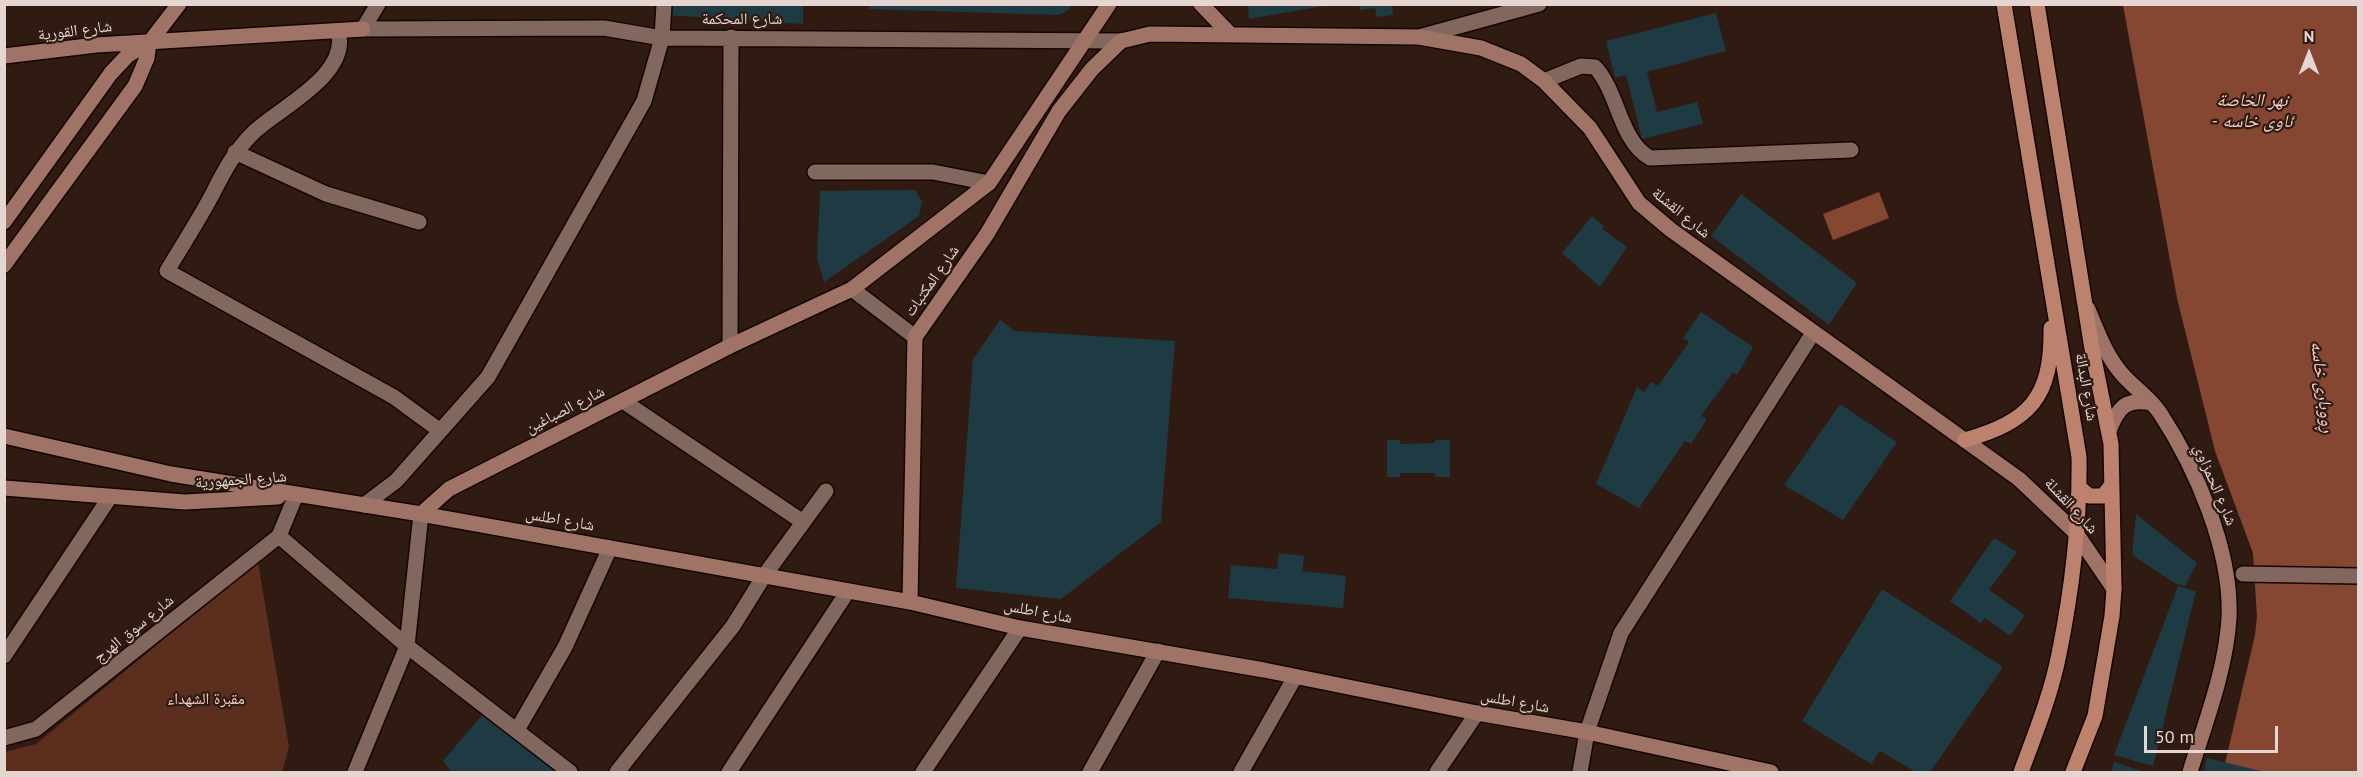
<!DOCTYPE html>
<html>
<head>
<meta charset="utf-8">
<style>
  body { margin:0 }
  #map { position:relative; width:2363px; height:777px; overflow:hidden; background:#301b13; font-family:"PT Sans",sans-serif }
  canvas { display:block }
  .frame { position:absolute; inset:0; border:6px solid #e5d6d1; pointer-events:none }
  .north { position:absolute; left:2279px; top:24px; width:60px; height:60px; -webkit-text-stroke:4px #301b13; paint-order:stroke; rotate:0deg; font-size:16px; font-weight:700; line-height:24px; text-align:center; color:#e5d6d1 }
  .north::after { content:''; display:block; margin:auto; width:21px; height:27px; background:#e5d6d1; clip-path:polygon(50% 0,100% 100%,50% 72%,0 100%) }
  .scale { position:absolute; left:2144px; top:726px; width:134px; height:27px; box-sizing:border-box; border:3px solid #e5d6d1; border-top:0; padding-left:8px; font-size:18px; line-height:21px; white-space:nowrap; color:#e5d6d1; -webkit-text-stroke:4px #301b13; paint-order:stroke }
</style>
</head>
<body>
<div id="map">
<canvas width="2363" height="777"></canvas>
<div class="frame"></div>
<div class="north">N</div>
<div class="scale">50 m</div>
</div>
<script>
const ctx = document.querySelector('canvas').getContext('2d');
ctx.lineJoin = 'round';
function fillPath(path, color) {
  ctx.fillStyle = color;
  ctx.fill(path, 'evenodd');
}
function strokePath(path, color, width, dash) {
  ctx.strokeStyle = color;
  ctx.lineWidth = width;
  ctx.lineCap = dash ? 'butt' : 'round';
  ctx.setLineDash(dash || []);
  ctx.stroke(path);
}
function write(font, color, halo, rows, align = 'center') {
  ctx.font = font + ' "PT Sans","Noto Naskh Arabic",sans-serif';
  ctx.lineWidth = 4.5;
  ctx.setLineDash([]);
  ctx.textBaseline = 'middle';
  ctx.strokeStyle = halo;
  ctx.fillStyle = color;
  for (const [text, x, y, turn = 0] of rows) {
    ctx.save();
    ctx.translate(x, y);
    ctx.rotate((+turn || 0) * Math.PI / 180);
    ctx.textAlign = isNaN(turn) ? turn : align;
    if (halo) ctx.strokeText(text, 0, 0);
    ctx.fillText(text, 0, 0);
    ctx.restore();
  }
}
const green = new Path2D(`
  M258 562 289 747 282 772H5V752L36 744Z`);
const water = new Path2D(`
  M2123 5H2358V772H2223L2255 635 2257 617 2253 553 2215 451 2177 298Z
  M1879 192 1889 218 1833 240 1823 214Z`);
const building = new Path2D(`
  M667 4H803V24L665 15Z
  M869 4H1073L1067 11 1058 15 869 9Z
  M1248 4H1324V6L1249 19Z
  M1359 4H1392L1393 15 1377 17 1375 8 1360 10Z
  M1716 13 1726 51 1647 72 1657 112 1697 102 1703 124 1642 139 1626 75 1615 78 1606 41Z
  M915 190 922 201 919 216 824 282 817 258 820 191Z
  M1741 194 1857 283 1829 325 1711 236Z
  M1592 216 1604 226 1602 229 1627 247 1600 287 1562 253Z
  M1701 312 1753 347 1737 375 1733 372 1701 416 1707 419 1691 444 1685 441 1639 508 1596 484 1637 387 1644 392 1651 382 1658 386 1689 342 1683 338Z
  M1000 320 1015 331 1175 341 1161 522 1061 599 956 588 973 359Z
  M1840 404 1897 442 1843 520 1784 485Z
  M1387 440H1400V444L1435 443V440H1450V477H1435V473H1400V477H1387Z
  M2136 514 2197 563 2185 586 2176 584 2132 555Z
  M1994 538 2017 552 1989 590 2025 615 2010 636 1985 618 1981 623 1950 601Z
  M1279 553 1304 556 1302 571 1346 576 1343 608 1228 598 1231 565 1277 569Z
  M2178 586 2196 591 2153 766 2114 755Z
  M1882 589 2003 667 1930 772H1916L1880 751 1871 764 1802 721Z
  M482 715 562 772H452L443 761Z
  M2207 758 2265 772H2204Z
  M2114 762 2145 772H2111Z`);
const street = new Path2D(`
  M363 29 604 28 662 38 1121 41
  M363 29 378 4
  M338 31C351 74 281 107 255 131 235 150 224 171 212 195 198 221 182 246 167 271L394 397 439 430
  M1419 37 1539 4
  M1544 81 1581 66 1595 67C1619 93 1619 140 1650 158L1851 150
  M235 152 326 194 419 222
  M815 172H933L989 183
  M852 289 915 337
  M730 346 731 37
  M623 401 803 522
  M296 495 279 536 407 646 570 772
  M364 505 396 481 488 377 644 101 662 38 664 4
  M2243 574 2358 576
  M4 656 110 497
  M517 730 565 647 610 548
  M4 738 36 729 279 536
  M355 772 407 646 421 514
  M617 772 733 626 764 576 826 491
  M729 772 848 591
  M923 772 1020 628
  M1090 772 1158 651
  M1241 772 1295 677
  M1437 772 1477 713
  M1580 772 1587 732 1621 633 1813 333`);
const secondary = new Path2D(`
  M1201 4 1229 33
  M4 56 96 45 363 29
  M4 222 111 73 128 55 149 43 179 4
  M4 265 135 86 147 58 149 43
  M2088 309C2097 331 2106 356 2122 374 2134 388 2149 397 2160 413 2196 468 2232 551 2229 618 2226 670 2205 723 2190 772
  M2109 431C2118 407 2126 398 2152 403
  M4 436 171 474 421 514 910 602 1020 628 1264 670 1477 713 1587 732 1771 772
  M4 488 185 502 278 497
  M421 514 449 489 730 346 852 289 989 183 1109 4
  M910 602 915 337 987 234 1059 111 1092 69 1121 41 1150 34 1419 37 1481 48 1521 64 1544 81 1590 128 1639 203 1671 230 2019 479 2076 533 2114 589`);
const primary = new Path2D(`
  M2004 4 2079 457C2080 522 2072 590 2059 654 2051 695 2035 734 2021 772
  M2037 4 2092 349 2111 444 2114 589 2112 616 2095 716 2073 772
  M1965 440C2030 421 2052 398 2051 328
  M2079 487 2089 496H2103L2111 486`);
const streetNames = [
  ["شارع المحكمة",742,19],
  ["شارع القورية",75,31,-7],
  ["شارع القشلة",1681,213,39],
  ["شارع المكتبات",932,281,-55],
  ["شارع البدالة",2086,387,80],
  ["شارع الصباغين",565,410,-27],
  ["شارع الجمهورية",241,480,-4],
  ["شارع الحمزاوي",2215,485,67],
  ["شارع القشلة",2071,506,47],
  ["شارع اطلس",560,520,10],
  ["شارع اطلس",1038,612,11],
  ["شارع سوق الهرج",134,629,-39],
  ["شارع اطلس",1515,702,10]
];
const parkNames = [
  ["مقبرة الشهداء",206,699]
];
const waterNames = [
  ["نهر الخاصة",2252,101],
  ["- ئاوی خاسە",2252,122],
  ["ڕووباری خاسە",2322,387,83]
];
fillPath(green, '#5b2e1e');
fillPath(water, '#854732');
fillPath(building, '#1e3a42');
strokePath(street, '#170502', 18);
strokePath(secondary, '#170502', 18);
strokePath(primary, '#170502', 18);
strokePath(street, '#81675e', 15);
strokePath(secondary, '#9f7466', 15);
strokePath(primary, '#bd826e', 15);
write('16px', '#e5d6d1', '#301b13', streetNames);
write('16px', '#f4cdc0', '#301b13', parkNames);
write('italic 18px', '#f9d1c4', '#301b13', waterNames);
</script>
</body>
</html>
